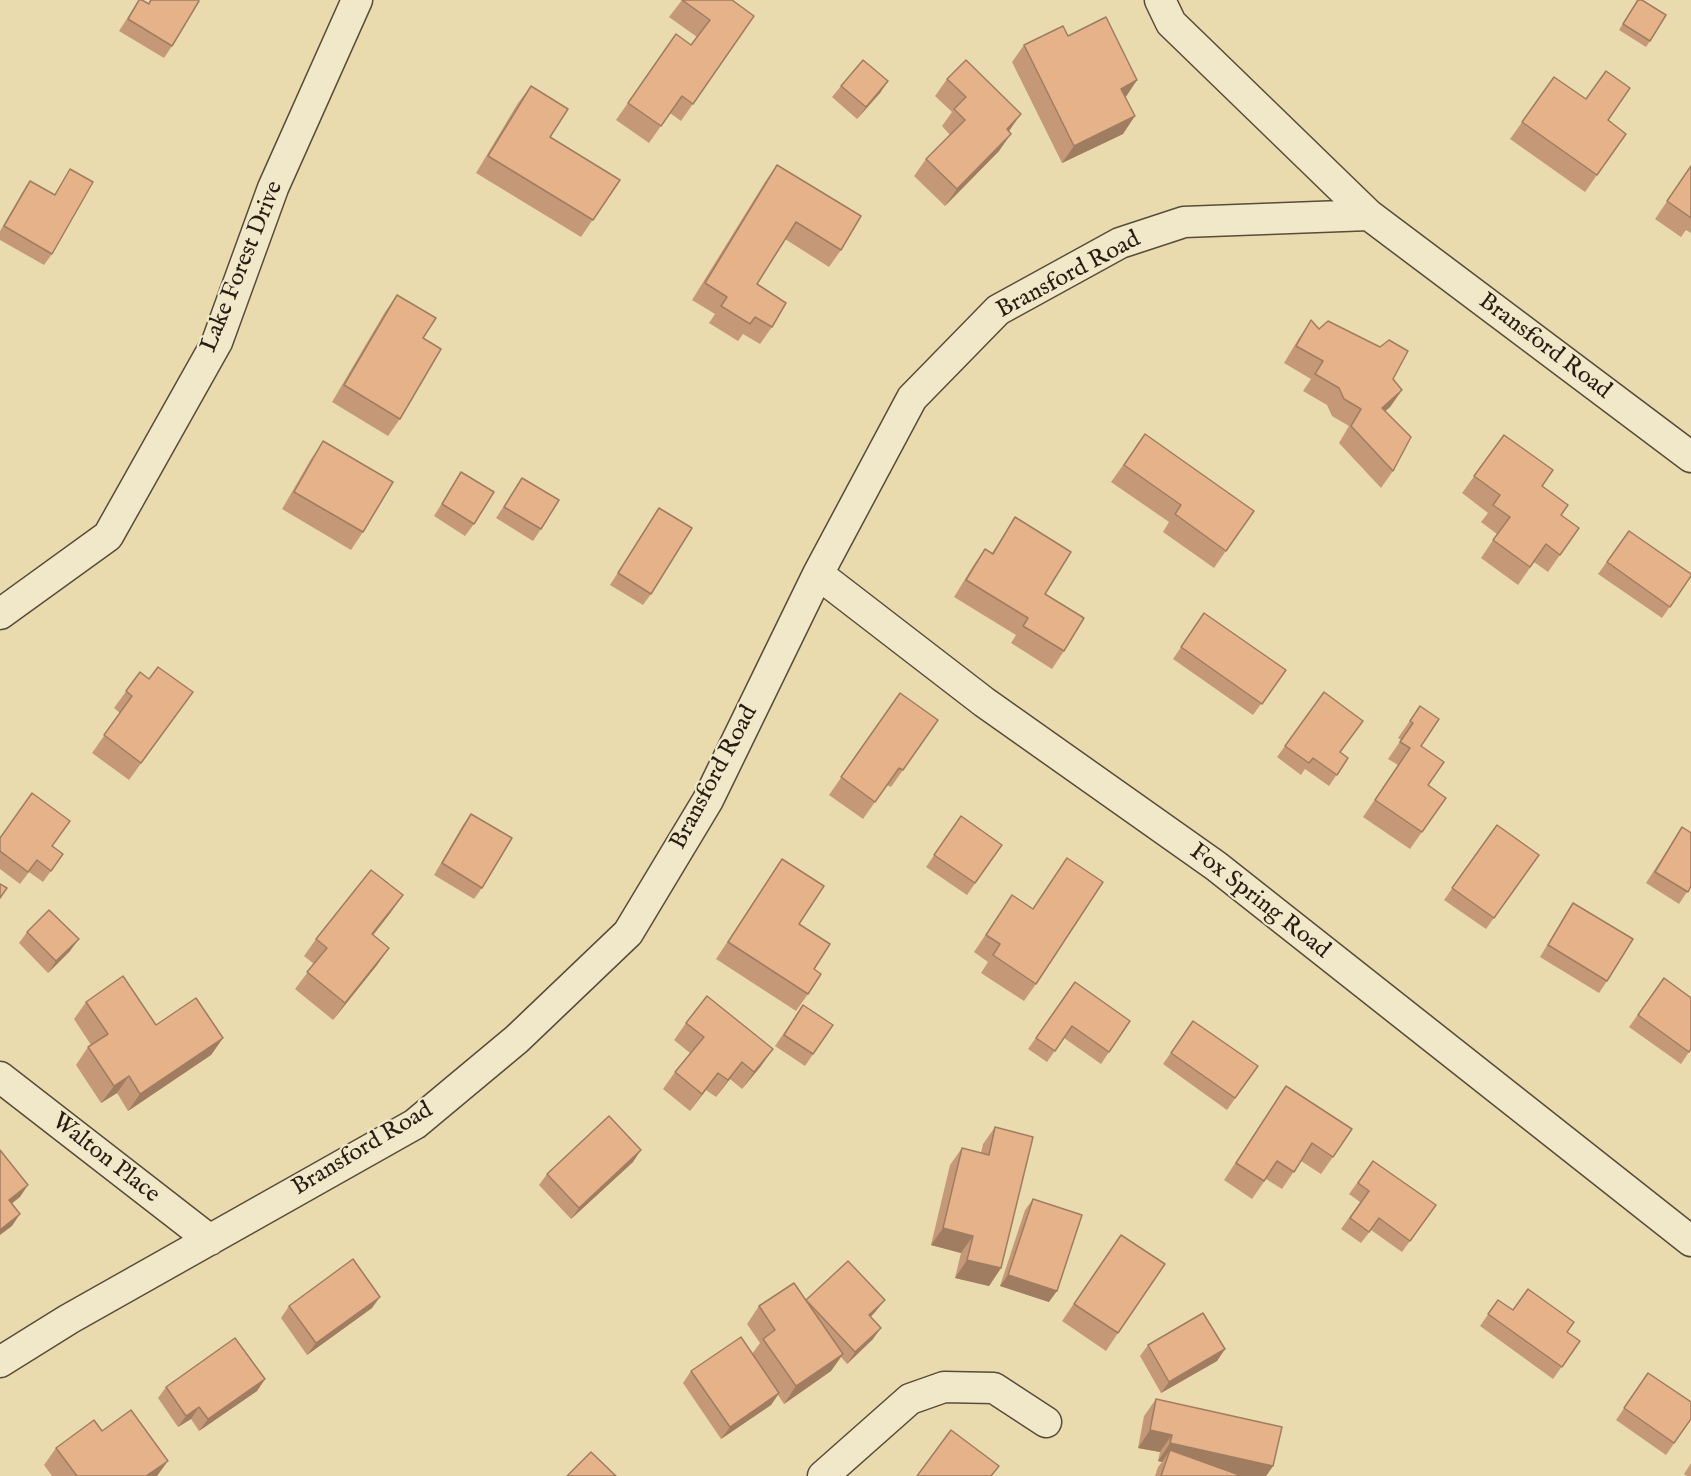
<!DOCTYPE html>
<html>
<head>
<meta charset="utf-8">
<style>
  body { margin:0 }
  canvas { display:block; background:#eadbae }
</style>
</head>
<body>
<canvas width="1691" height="1476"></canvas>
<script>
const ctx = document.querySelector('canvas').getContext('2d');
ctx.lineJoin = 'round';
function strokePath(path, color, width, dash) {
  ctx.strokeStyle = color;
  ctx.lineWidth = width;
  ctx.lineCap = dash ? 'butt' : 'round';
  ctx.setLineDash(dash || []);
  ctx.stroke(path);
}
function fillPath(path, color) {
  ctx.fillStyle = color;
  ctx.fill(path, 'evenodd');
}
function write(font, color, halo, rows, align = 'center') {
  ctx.font = font + ' "IM FELL English",serif';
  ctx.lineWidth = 4.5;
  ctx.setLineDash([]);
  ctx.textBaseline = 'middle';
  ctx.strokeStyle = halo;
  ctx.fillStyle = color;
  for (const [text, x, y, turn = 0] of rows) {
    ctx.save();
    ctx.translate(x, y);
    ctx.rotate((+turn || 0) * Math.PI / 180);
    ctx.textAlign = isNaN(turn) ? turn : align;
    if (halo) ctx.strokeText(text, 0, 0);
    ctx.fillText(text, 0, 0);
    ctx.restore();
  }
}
const minor = new Path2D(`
  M1160 0 1171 23 1369 215
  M818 574 984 702 1216 866 1691 1241
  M0 614 108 536 217 342 273 188 357 0
  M0 1077 210 1240
  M0 1362 69 1319 415 1124 517 1039 628 933 708 800 818 574 912 398 998 310 1120 243 1184 222 1369 215 1691 457
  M823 1476 910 1399 944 1387 994 1388 1046 1422`);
const wall = new Path2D(`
  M139 0 148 4 150 0H198L172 46 164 58 119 31Z
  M682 0 754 16 681 121 670 113 649 143 616 120 676 34 691 45 697 37 669 17Z
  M1637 0 1650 41 1646 47 1619 30Z
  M1068 36 1137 80 1125 98 1123 134 1062 163 1012 62 1024 45Z
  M1554 77 1608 120 1626 134 1585 192 1510 139Z
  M947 79 1009 132 999 151 945 206 914 176 926 159 950 135 942 126 952 112 935 96Z
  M888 81 880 93 857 119 832 97 841 86Z
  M531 86 550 137 620 180 581 237 476 173 518 103Z
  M777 165 841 250 829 267 785 239 757 284 772 327 760 344 743 334 738 341 709 323 715 314 692 300 765 182Z
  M1691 166V233L1686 230 1681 237 1655 219Z
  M70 169 52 254 44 265 0 240V231L22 193 30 181 54 195Z
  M397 295 423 338 400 419 388 436 332 402 385 312Z
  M1311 320 1319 329 1393 379 1402 390 1390 407 1385 411 1393 471 1381 488 1339 443 1349 426 1332 416 1327 405 1303 391 1311 379 1284 363 1299 338Z
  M1145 434 1254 511 1214 568 1163 532 1169 522 1111 482Z
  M1504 435 1542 486 1561 515 1579 528 1548 572 1534 562 1518 585 1481 558 1497 534 1481 522 1488 513 1462 493Z
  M323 441 363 532 351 550 282 509 311 459Z
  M461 472 474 524 465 536 434 516Z
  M522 478 541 529 533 541 496 518Z
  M659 508 651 594 643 605 610 585Z
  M1015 517 1045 594 1064 651 1052 669 1011 643 1016 635 954 597 973 566 985 549 992 553Z
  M1629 531 1691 576 1662 618 1598 574Z
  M1204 613 1286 670 1253 715 1173 659Z
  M140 672 149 679 193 692 129 780 92 753 120 713 114 708Z
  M1324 692 1340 752 1348 758 1329 786 1305 769 1301 775 1277 757Z
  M900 693 938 720 891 787 887 785 863 819 829 795Z
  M1420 706 1421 746 1428 785 1446 798 1410 849 1363 817 1398 765 1388 759 1401 740 1398 738Z
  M471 814 482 888 474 899 434 875 463 825Z
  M961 816 1002 845 967 895 926 867Z
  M1497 825 1539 855 1486 929 1444 900Z
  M1682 827 1691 886 1679 904 1646 883Z
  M0 838 53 846 63 854 43 882 29 872 20 884 0 869Z
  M782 859 799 924 814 969 808 994 796 1011 716 959Z
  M1012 895 1036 984 1024 1001 981 973 988 962 974 952Z
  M1573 903 1607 981 1599 993 1540 957 1565 915Z
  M391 912 373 935 389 948 377 965 333 1020 295 989 314 964 304 956 316 939Z
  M27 932 70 951 48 973 19 943Z
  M1664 978 1691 1049 1681 1064 1629 1027Z
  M1075 982 1130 1021 1101 1064 1064 1038 1047 1062 1028 1049Z
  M86 1002 156 1025 223 1038 211 1055 128 1111 117 1093 101 1103 76 1065 88 1047 91 1045 74 1019Z
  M803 1005 833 1025 805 1066 775 1046Z
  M1193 1021 1258 1066 1227 1110 1163 1064Z
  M686 1023 761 1066 742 1089 730 1079 716 1097 706 1090 690 1111 663 1089 675 1072 690 1053 674 1040Z
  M1286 1086 1333 1157 1321 1174 1301 1161 1282 1189 1266 1179 1252 1199 1224 1180Z
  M995 1127 1001 1268 989 1286 955 1278 961 1253 931 1245 950 1165 962 1148 981 1153 983 1144Z
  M1373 1161 1436 1205 1402 1252 1371 1230 1361 1243 1341 1229 1360 1202 1349 1194Z
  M633 1162 571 1219 539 1185 547 1174Z
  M1033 1199 1049 1302 1000 1286 1025 1210Z
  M1109 1252 1118 1333 1106 1351 1062 1321Z
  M807 1300 876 1311 871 1317 873 1339 847 1364 841 1357 831 1371 784 1404 778 1395 771 1405 721 1439 683 1383 691 1371 752 1354 760 1343 747 1324 759 1306Z
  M1498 1300 1513 1310 1580 1341 1553 1379 1480 1326Z
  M289 1306 372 1308 307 1355 281 1318Z
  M1148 1345 1225 1349 1217 1361 1161 1393 1140 1356Z
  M1648 1373 1691 1419 1666 1455 1616 1420Z
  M265 1379 257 1391 199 1431 191 1419 178 1427 158 1398 166 1387Z
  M1156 1399 1273 1466 1266 1476H1155L1158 1467 1162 1462 1158 1461 1160 1452 1138 1448 1144 1416Z
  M102 1431 157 1476H52L44 1465 56 1448Z
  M1691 1463V1476H1687L1684 1474Z`);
const shadedWall = new Path2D(`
  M1137 80 1125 98 1121 89Z
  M888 81 880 93 857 119 866 107Z
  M1021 114 1009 131 1007 129Z
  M1135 116 1123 134 1062 163 1074 146Z
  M1011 134 999 151 945 206 957 189Z
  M1402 390 1390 407 1370 425 1382 408Z
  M403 895 391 912 360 952 372 934Z
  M79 939 70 951 48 973 56 961Z
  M389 948 377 965 333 1020 345 1003Z
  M223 1038 211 1055 128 1111 140 1094Z
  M773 1049 761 1066 742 1089 754 1072Z
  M742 1062 730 1079 716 1097 728 1080Z
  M718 1073 706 1090 690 1111 702 1094Z
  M129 1076 117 1093 101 1103 114 1086Z
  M641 1150 633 1162 571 1219 579 1208Z
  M28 1185 20 1197 1 1212 9 1200Z
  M20 1214 12 1226 0 1235V1230Z
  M943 1228 973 1236 961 1253 931 1245Z
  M967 1260 1001 1268 989 1286 955 1278Z
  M1008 1275 1057 1291 1049 1302 1000 1286Z
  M380 1297 372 1308 307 1355 316 1343Z
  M885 1300 876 1311 861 1326 869 1315Z
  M881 1328 873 1339 847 1364 855 1352Z
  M1225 1349 1217 1361 1161 1393 1169 1382Z
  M843 1354 831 1371 784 1404 796 1386Z
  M265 1379 257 1391 199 1431 208 1419Z
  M779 1393 771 1405 721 1439 730 1427Z
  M199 1407 191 1419 178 1427 186 1416Z
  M1150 1430 1172 1435 1160 1452 1138 1448Z
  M1170 1443 1273 1466 1266 1476H1227L1170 1450 1162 1462 1158 1461Z
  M168 1461 157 1476H146Z`);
const building = new Path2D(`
  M139 0H142L149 4 151 0H198L199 1 172 46 128 19Z
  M682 0H732L754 16 693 104 682 96 661 126 628 103 676 34 691 45 710 20Z
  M1638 0H1642L1666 15 1650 41 1623 24Z
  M1106 17 1137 80 1121 89 1135 116 1074 146 1024 45 1063 26 1068 36Z
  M863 60 888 81 866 107 841 86Z
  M966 60 1021 114 1007 129 1011 134 957 189 926 159 965 120 954 109 966 97 947 79Z
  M1606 71 1630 88 1608 120 1626 134 1597 175 1522 122 1554 77 1586 99Z
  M531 86 568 109 550 137 620 180 593 220 488 156Z
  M777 165 861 216 841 250 796 222 757 284 786 303 772 327 755 317 750 324 721 306 727 297 705 283Z
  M1691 166V218L1667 201Z
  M70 169 93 182 52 254 4 226 30 181 55 195Z
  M397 295 436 318 423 338 441 349 400 419 344 385Z
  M1311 320 1319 329 1328 321 1380 347 1389 340 1408 351 1393 379 1402 390 1382 408 1411 437 1393 471 1351 426 1361 409 1344 399 1339 388 1315 374 1323 361 1296 346Z
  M1145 434 1254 511 1226 551 1175 514 1181 505 1124 465Z
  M1504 435 1553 470 1542 486 1568 505 1561 515 1579 528 1560 555 1546 544 1530 567 1493 540 1510 517 1493 505 1500 495 1474 476Z
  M323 441 393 482 363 532 294 492Z
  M461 472 494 492 474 524 442 504Z
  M522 478 559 500 541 529 504 507Z
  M659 508 692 528 651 594 618 573Z
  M1015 517 1071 552 1045 594 1084 618 1064 651 1023 626 1028 618 966 580 985 549 993 554Z
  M1629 531 1691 574V576L1670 607 1607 562Z
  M1204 613 1286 670 1262 704 1181 647Z
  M158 667 193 692 141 763 104 735 132 696 126 691 140 672 149 679Z
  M1324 692 1363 721 1340 752 1348 758 1337 775 1313 758 1309 763 1285 746Z
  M900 693 938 720 903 770 899 768 875 802 841 777Z
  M1420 706 1439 719 1421 746 1444 762 1428 785 1446 798 1422 832 1375 800 1410 748 1400 742 1413 723 1410 721Z
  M32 793 70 821 52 846 63 854 51 871 37 860 28 872 0 851V838Z
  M471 814 512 838 482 888 442 863Z
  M961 816 1002 845 975 883 934 855Z
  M1497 825 1539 855 1494 918 1452 888Z
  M1682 827 1691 833V886L1688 892 1655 872Z
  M1067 858 1103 882 1036 984 993 955 1000 944 986 935 1012 895 1033 909Z
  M782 859 824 886 799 924 830 944 814 969 821 974 808 994 728 942Z
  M371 870 403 895 372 934 389 948 345 1003 307 972 327 948 316 939Z
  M0 884 7 888 0 898Z
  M1573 903 1633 939 1607 981 1548 945Z
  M49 910 79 939 56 961 27 932Z
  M123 976 156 1025 196 998 223 1038 140 1094 129 1076 114 1086 88 1047 108 1034 86 1002Z
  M1664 978 1691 998V1049L1689 1052 1638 1015Z
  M1075 982 1130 1021 1109 1052 1072 1026 1055 1051 1036 1038Z
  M707 996 773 1049 754 1072 742 1062 728 1080 718 1073 702 1094 675 1072 704 1037 686 1023Z
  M803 1005 833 1025 813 1054 784 1035Z
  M1193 1021 1258 1066 1235 1098 1171 1053Z
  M1286 1086 1352 1129 1333 1157 1312 1143 1294 1172 1277 1161 1264 1181 1236 1163Z
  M609 1116 641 1150 579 1208 547 1174Z
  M995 1127 1033 1137 1001 1268 967 1260 973 1236 943 1228 962 1148 989 1155Z
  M0 1150 28 1185 9 1200 20 1214 0 1230Z
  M1373 1161 1436 1205 1410 1241 1379 1218 1369 1232 1350 1218 1369 1191 1358 1183Z
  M1033 1199 1082 1215 1057 1291 1008 1275Z
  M1121 1235 1165 1264 1118 1333 1074 1304Z
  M353 1259 380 1297 316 1343 289 1306Z
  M848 1261 885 1300 869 1315 881 1328 855 1352 806 1300Z
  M794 1283 843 1354 796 1386 763 1339 775 1330 759 1306Z
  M1528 1289 1574 1322 1567 1332 1580 1341 1562 1367 1488 1314 1498 1300 1513 1310Z
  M1203 1313 1225 1349 1169 1382 1148 1345Z
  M741 1337 779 1393 730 1427 691 1371Z
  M235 1338 265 1379 208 1419 199 1407 186 1416 166 1387Z
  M1648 1373 1691 1402V1419L1674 1443 1624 1408Z
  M1156 1399 1282 1427 1273 1466 1170 1443 1172 1435 1150 1430Z
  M131 1410 168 1461 146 1476H77L56 1448 94 1420 102 1431Z
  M951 1430 999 1466 991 1476H917Z
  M1170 1450 1242 1476H1161Z
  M591 1452 616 1476H567Z`);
const streetNames = [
  ["Lake Forest Drive",243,267,-68],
  ["Bransford Road",1069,276,-28],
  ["Bransford Road",1544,347,37],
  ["Bransford Road",715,778,-62],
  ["Fox Spring Road",1259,902,38],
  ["Bransford Road",363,1150,-31],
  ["Walton Place",105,1159,38]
];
strokePath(minor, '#584c3a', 33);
strokePath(minor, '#f1e8ca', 30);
fillPath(wall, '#c59977');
fillPath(shadedWall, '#a07d61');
fillPath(building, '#e5b28a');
strokePath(building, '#a07d61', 1.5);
write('24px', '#271d13', '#f1e8ca', streetNames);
</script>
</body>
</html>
